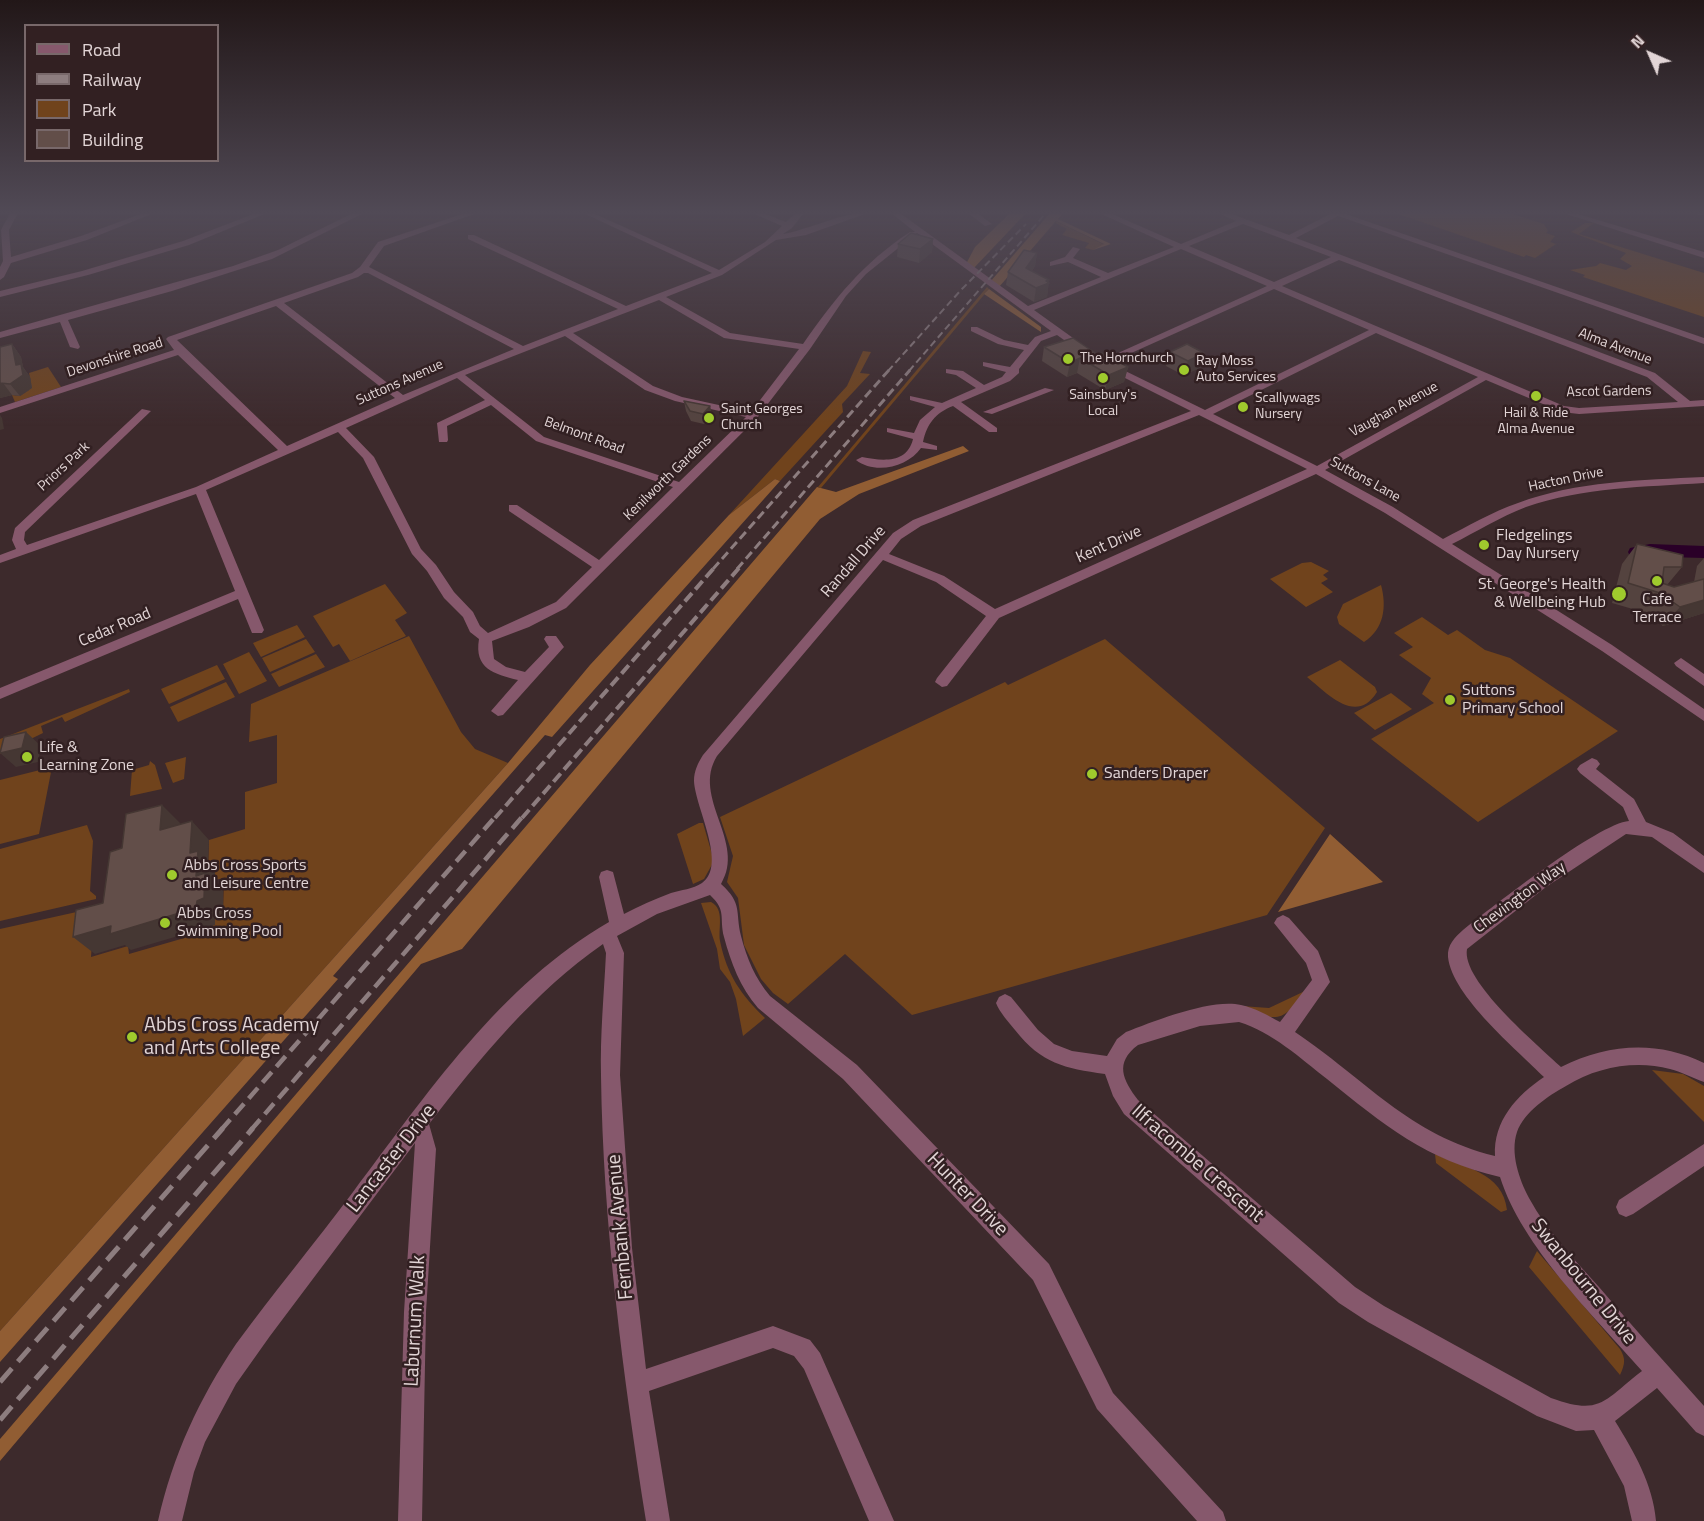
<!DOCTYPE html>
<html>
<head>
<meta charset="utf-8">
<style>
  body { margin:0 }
  #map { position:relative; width:1704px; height:1521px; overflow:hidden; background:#3d2a2c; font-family:"Titillium Web",sans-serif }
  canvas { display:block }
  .legend { position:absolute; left:24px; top:24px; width:195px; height:138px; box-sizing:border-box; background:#322022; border:2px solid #78686a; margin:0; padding:8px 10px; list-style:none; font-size:18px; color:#e2d5d6 }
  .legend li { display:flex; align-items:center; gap:12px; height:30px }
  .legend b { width:30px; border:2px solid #78686a }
  .north { position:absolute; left:1620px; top:24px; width:60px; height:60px; -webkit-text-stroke:4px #322022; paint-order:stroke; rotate:315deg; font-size:16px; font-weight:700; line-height:24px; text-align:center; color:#e2d5d6 }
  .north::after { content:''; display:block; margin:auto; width:21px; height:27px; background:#e2d5d6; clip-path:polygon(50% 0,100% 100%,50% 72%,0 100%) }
</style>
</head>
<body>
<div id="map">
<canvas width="1704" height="1521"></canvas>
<ul class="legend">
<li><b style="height:8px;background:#86586c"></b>Road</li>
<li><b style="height:8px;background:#8d7d7f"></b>Railway</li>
<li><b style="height:16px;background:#70431c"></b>Park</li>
<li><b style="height:16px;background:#624e49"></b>Building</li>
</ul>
<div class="north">N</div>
</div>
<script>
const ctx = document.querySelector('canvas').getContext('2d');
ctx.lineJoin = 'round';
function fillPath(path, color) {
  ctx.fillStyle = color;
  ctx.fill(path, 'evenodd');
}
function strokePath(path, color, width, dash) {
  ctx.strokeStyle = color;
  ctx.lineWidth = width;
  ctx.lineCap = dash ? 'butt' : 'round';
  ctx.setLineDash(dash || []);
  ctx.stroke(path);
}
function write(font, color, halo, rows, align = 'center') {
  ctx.font = font + ' "Titillium Web",sans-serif';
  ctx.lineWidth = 5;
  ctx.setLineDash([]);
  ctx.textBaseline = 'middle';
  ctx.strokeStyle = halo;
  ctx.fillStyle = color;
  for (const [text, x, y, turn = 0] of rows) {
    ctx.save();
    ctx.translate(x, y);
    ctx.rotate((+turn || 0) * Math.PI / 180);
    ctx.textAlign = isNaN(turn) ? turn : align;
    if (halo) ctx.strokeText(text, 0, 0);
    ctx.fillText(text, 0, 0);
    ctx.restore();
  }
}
const green = new Path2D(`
  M1400 213H1510L1544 224 1548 231 1546 233 1555 236 1550 242 1556 244 1535 258 1526 255 1524 257 1398 214Z
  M1056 221 1105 245 1093 250 1085 248 1089 243 1062 235 1067 229 1055 223Z
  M1585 223H1594L1579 234 1704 273V317L1583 277 1585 275 1570 270 1596 266 1600 263 1626 270 1632 266 1620 259 1626 253 1571 232Z
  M987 287 989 289 821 488 818 487Z
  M863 351 871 352 860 373 870 374 842 404 843 412 780 481 775 479 729 515 847 386Z
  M48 367 61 387 15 402 12 395 20 396 29 390 27 384 31 382 29 373Z
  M1311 562 1329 571 1323 575 1328 579 1321 583 1333 592 1306 607 1270 579 1302 563Z
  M385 584 407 613 395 620 406 636 350 661 339 644 333 647 313 616Z
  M1381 585C1387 607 1384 629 1364 642L1339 624 1337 617 1343 604Z
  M1422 617 1448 635 1457 630 1485 650 1510 658 1618 731 1478 822 1371 739 1434 703 1422 694 1431 678 1399 655 1413 647 1394 633Z
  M297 625 305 637 261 657 253 643Z
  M409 636 461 732 475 749 508 763 0 1331V929L81 911 94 914 91 957 128 946 129 954 212 930 215 918 223 916 224 878 215 880 208 871 209 840 245 829V792L277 783V735L249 742 251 704Z
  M306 639 315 652 270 672 262 658Z
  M1105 639 1325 828 1267 915 912 1015 845 954 788 1004 773 993 761 979 744 945 738 898 727 882 733 856 720 817 1005 682 1008 685Z
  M249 652 267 681 239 694 223 664Z
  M316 654 325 667 279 687 271 674Z
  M1340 660 1375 687 1377 692C1356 726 1327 693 1307 677Z
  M217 665 225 679 169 704 161 689Z
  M226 682 235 697 178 722 170 707Z
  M129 689 130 692 65 722 62 717 41 726 43 733 0 754V739Z
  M1391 693 1412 709 1375 730 1354 713Z
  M186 757 184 779 173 783 165 763Z
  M150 761 155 765 162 789 130 796 132 770 149 765Z
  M52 767 39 834 0 844V780Z
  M699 823H703L714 861 704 879 693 884 677 834Z
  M87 825 93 841 90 891 96 896V899L0 921V849Z
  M711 902C725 909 718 928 720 941 727 975 741 995 765 1018L743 1036 736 999 730 982 720 969 717 949 701 903Z
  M1305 991C1282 1025 1275 1021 1241 1006L1269 1008Z
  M1652 1070 1683 1074 1704 1086V1122Z
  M1435 1154C1464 1168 1503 1172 1507 1210L1501 1212 1436 1163Z
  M1537 1251 1620 1349C1626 1359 1625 1364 1620 1375L1529 1267Z`);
const forest = new Path2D(`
  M1010 213H1026L973 269 966 264 975 247Z
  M1050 213H1063L1058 219 1111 244 1093 250 1104 244 1056 221 999 287 990 282Z
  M989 289 1041 327V332L984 294Z
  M963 446 969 451 859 494 820 519 462 949 421 964 0 1461V1439L817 487 836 492Z
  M775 479 780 481 552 737 545 735 333 976 338 979 0 1362V1331L508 763 590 665 729 515Z
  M1330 834 1383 882 1278 912Z`);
const river = new Path2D(`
  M1650 544 1704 546V558L1630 556 1628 552 1630 548Z`);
const minor = new Path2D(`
  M10 213H18L9 230 11 257 81 236 143 213H154L87 240 11 263 4 277 0 280V267L3 261 1 230Z
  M256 213H267L189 245 88 275 0 297V291L82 271 183 241Z
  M353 213H364L272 259 172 291 68 320 80 347 78 349 70 347 60 322 0 338V332L233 266 278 250Z
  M465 213H477L384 246 369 267 523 346 618 309 468 239V235H474L626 306 712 273 583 213H593L719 270 765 242 782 226 752 213H763L786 222 796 213H804L792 228 783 234C811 229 839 213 868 213L806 235 776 240 722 275 666 297 730 333 803 344C835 298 863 263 910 232H915L891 213H900L1028 306 1101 277 1068 262 1050 266V262L1065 257 1073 247 1080 249 1073 258 1108 273 1174 247 1099 213H1110L1181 244 1236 221 1218 213H1229L1289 235 1332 213H1343L1704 338V344L1338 216 1296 238 1655 373 1690 401 1704 400V406L1579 414 1562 412 1486 380 1325 470 1393 507 1443 539C1468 526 1492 512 1518 503 1577 481 1641 480 1704 477V483C1645 487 1583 487 1526 507 1500 517 1476 532 1452 544L1612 645 1704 709V721L1602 651 1385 513 1316 474 999 618 947 686 942 687 935 682 937 678 986 616 936 582 883 560 717 756C691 798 747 842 721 884 743 904 735 911 741 936 747 959 755 978 770 996L857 1065 1049 1264 1113 1393 1223 1512 1226 1521H1197L1097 1409 1033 1280 843 1079 758 1008C740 987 731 963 724 937 719 917 727 911 710 895L657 914 617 936 624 953 620 1075 632 1248 646 1369 773 1326 810 1340 820 1353 894 1521H869L804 1369 794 1356 773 1348 649 1391 670 1521H646C623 1374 603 1225 601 1076 600 1035 604 994 606 953L603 944C534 992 480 1058 429 1124L436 1149 426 1312 422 1521H398L404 1312 415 1143 270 1336 236 1384 205 1442 194 1472 182 1521H158C173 1455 199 1399 236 1344 274 1292 315 1243 353 1192 426 1095 501 984 609 922L599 877 601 872 607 870 613 872 624 914C639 906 655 899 671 893 681 890 693 889 702 883 728 865 695 807 694 781 694 771 698 763 703 755L893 533 913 520 1191 411 1105 368V364L1098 362 1267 286 1181 249 1034 310 1087 348V352H1081L1057 335 1041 341 1019 369V373L1010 381 961 402 997 428V432H989L953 406C935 413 927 424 923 442L937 446V450L921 448C908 467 875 475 856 460L862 457C882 461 907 464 913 439L887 432V428L914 433 920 420 935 407 910 400V396L942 403 976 388 956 375 946 373V369L963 371 984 385 1002 377 1006 372 983 366V362L1010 367 1024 350 998 344 971 331V327H977L1004 340 1028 345 1035 337 1051 331 917 233 866 274 846 296 810 349 757 418 566 608 529 627 492 641 494 659 506 667 525 672 549 647 544 639 546 636H556L564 647 503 715 498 716 491 711 518 680C494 674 474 669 479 639L470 632 463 617 444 598 427 571 412 554 363 458 338 432 206 490 264 630 262 633H252L238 599 0 699V688L235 591 196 494 0 563V555L16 549 12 540 15 528 142 409 151 411 25 532 24 540 27 545 196 487 278 450 178 355 0 413V407L174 350 166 339 168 337 352 273 360 267 378 242ZM1243 224 1331 257 1274 282 1189 246ZM1339 260 1647 377 1678 402 1579 408 1564 406 1282 286ZM364 273H368L514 349 403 395 284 303 358 277ZM1274 289 1369 330 1205 410 1109 363ZM659 300 724 338 799 349 751 412 682 397 653 386 573 333ZM276 306 395 398 287 446 177 340ZM1376 333 1478 377 1317 466 1213 414ZM565 336 645 390 675 401 746 417 679 482 544 437 465 375ZM457 378 485 400 437 423 439 442H447L448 440 447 426 491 405 536 441 673 487 599 560 517 505H509V511L592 567 556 602 488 633 480 626 473 612 454 592 436 565 421 549 374 457 346 428ZM1199 415 1307 469 995 609 944 576 889 554 901 539 921 526Z
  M968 213H977L992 224 985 226Z
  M1563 213H1575L1704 252V258Z
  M1697 213H1704V215H1698Z
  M1045 388 1054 390 992 414 983 412Z
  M1681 658 1704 674V686L1676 666 1674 663Z
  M1592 758 1597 760 1600 764 1596 769 1634 799 1646 822 1673 833 1704 856V873L1652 837 1626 834 1546 887 1467 949C1461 981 1538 1045 1561 1067 1608 1044 1656 1040 1704 1063V1082C1693 1078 1682 1072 1670 1069 1635 1060 1597 1067 1566 1086 1548 1096 1524 1112 1517 1132 1510 1153 1519 1179 1529 1198 1547 1231 1574 1259 1599 1287 1633 1327 1669 1367 1704 1406V1436L1696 1432 1657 1388 1615 1421C1634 1452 1653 1484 1656 1521H1632L1624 1486 1594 1430 1576 1431 1537 1416 1368 1322 1339 1303 1124 1114 1113 1096 1105 1074C1064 1068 1042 1064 1015 1030 1008 1021 1000 1013 996 1003L999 997 1005 994 1011 997 1038 1030 1054 1044 1072 1051 1107 1056 1117 1039 1126 1032C1154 1021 1212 998 1241 1005 1255 1008 1267 1015 1280 1022L1312 980 1306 963 1274 923 1277 918 1283 915 1289 918 1318 951 1330 982 1295 1032C1365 1079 1409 1135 1495 1156 1493 1121 1517 1095 1544 1077 1517 1050 1452 996 1448 957 1447 945 1455 937 1463 930 1492 907 1599 823 1629 821L1623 807 1580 773 1577 769 1580 765ZM1239 1022C1272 1032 1300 1058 1327 1079 1384 1125 1426 1160 1500 1177 1522 1247 1594 1316 1642 1371 1603 1401 1601 1416 1551 1398L1384 1306 1355 1287 1138 1100C1123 1080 1114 1063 1138 1045L1200 1026Z
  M1704 1144V1166L1633 1214 1626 1217 1619 1214 1616 1207 1619 1200Z`);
const railFar4 = new Path2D(`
  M888 371 961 290 1026 224
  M909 371 1046 213`);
const railFar3 = new Path2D(`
  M713 569 889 370
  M737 569 910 370`);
const railFar2 = new Path2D(`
  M495 818 714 568
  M522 818 739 568`);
const railFar1 = new Path2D(`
  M221 1130 496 816
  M251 1130 523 816`);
const rail = new Path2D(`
  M0 1382 223 1128
  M0 1420 253 1128`);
const wall = new Path2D(`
  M933 239 932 252 919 263 897 257 898 244Z
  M1037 253 1035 266 1032 271 1049 280 1047 297 1034 302 1006 285 1008 272Z
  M12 344 21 357 23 367 30 377 32 388 20 396 12 395 0 398V347Z
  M1044 347 1098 355 1128 367 1124 382 1105 390 1077 373 1067 377 1042 361Z
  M1170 352 1204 353 1200 368 1183 375 1166 366Z
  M684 401 710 406 712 416 704 424 691 421 686 411Z
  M1637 544 1682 567 1667 585 1674 587 1694 582 1697 566 1704 558V613L1663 626 1643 612 1612 603 1622 564Z`);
const shadedWall = new Path2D(`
  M933 239 932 252 919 263 920 249Z
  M1037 253 1035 266 1024 281 1026 268Z
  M1049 280 1047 297 1034 302 1036 288 1046 281Z
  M12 344 21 357 23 367 30 377 32 388 20 396 10 384 16 365Z
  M1204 353 1200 368 1183 375 1188 361Z
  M1080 358 1077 373 1067 377 1070 363Z
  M1128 367 1124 382 1105 390 1109 375Z
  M0 383H3L12 395 0 398Z
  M710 406 712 416 704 424 703 414Z
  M0 415 2 418 4 429 0 430Z
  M1704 600V613L1663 626 1680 607Z
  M26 732 41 746 38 762 16 767 0 753Z
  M162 805 180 823 178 849 160 830Z
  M192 821 209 840 208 862 215 869V883L223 891V916L215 918V925L131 950 125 945 95 954 73 937 196 876 190 853Z`);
const building = new Path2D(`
  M911 233 933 239 920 249 898 244Z
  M1024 250 1037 253 1026 268 1049 280 1046 281 1049 283 1036 288 1008 272Z
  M1073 338 1098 355 1102 353 1128 367 1109 375 1080 358 1070 363 1044 347Z
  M12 344 16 365 21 364 23 375 10 384 0 383V347Z
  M1187 344 1204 353 1188 361 1170 352Z
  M684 401 710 406 703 414 690 411Z
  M1637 544 1683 555 1682 567H1664L1662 583 1674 587 1704 579V600L1680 607 1660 593 1628 583Z
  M26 732 22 748 0 753 4 737Z
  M162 805 160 830 192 821 190 853 198 851 196 876 205 873 204 898 197 901 196 908 110 934 111 926 73 937 76 910 103 903 110 852 122 848 126 814Z`);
const markers = [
  [1068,359,6,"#9fca2d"],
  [1184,370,6,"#9fca2d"],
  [1103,378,6,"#9fca2d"],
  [1536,396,6,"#9fca2d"],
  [1243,407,6,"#9fca2d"],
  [709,418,6,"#9fca2d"],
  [1484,545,6,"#9fca2d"],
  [1657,581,6,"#9fca2d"],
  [1619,594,8,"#9fca2d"],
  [1450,700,6,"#9fca2d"],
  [27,757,6,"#9fca2d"],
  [1092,774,6,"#9fca2d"],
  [172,875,6,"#9fca2d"],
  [165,923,6,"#9fca2d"],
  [132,1037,6,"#9fca2d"]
];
const farStreetnames = [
  ["Alma Avenue",1615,347,21],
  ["Devonshire Road",115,358,-18],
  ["Suttons Avenue",400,383,-24],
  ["Ascot Gardens",1609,392,-1],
  ["Vaughan Avenue",1394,410,-29],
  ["Belmont Road",584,436,20],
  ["Priors Park",64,467,-43],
  ["Kenilworth Gardens",668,478,-44],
  ["Suttons Lane",1365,480,29],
  ["Hacton Drive",1566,480,-12]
];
const farPoinames = [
  ["The Hornchurch",1080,359],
  ["Ray Moss",1196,362],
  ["Auto Services",1196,378],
  ["Sainsbury's",1103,396,"center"],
  ["Local",1103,412,"center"],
  ["Scallywags",1255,399],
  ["Nursery",1255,415],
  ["Saint Georges",721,410],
  ["Church",721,426],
  ["Hail & Ride",1536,414,"center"],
  ["Alma Avenue",1536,430,"center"]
];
const poiNames = [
  ["Fledgelings",1496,536],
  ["Day Nursery",1496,554],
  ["St. George's Health",1606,585,"right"],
  ["& Wellbeing Hub",1606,603,"right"],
  ["Cafe",1657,600,"center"],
  ["Terrace",1657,618,"center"],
  ["Suttons",1462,691],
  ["Primary School",1462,709],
  ["Life &",39,748],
  ["Learning Zone",39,766],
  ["Sanders Draper",1104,774],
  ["Abbs Cross Sports",184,866],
  ["and Leisure Centre",184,884],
  ["Abbs Cross",177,914],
  ["Swimming Pool",177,932]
];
const streetNames = [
  ["Kent Drive",1109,545,-24],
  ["Randall Drive",854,562,-49],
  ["Cedar Road",115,628,-23],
  ["Chevington Way",1520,898,-36]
];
const nearPoinames = [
  ["Abbs Cross Academy",144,1026],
  ["and Arts College",144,1049]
];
const nearStreetnames = [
  ["Lancaster Drive",392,1159,-52],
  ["Ilfracombe Crescent",1197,1164,41],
  ["Hunter Drive",967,1195,46],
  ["Fernbank Avenue",621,1227,-95],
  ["Swanbourne Drive",1583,1282,51],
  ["Laburnum Walk",416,1321,-87]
];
fillPath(green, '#70431c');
fillPath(forest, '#915d33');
fillPath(river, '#2a0028');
fillPath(minor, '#86586c');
strokePath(railFar4, '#8d7d7f', 2, [7, 4]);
strokePath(railFar3, '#8d7d7f', 3, [9, 4.5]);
strokePath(railFar2, '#8d7d7f', 4, [11, 5]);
strokePath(railFar1, '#8d7d7f', 4.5, [14, 7]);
strokePath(rail, '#8d7d7f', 5, [18, 9]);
fillPath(wall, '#54433f');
fillPath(shadedWall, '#453733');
fillPath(building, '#624e49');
strokePath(building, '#453733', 1.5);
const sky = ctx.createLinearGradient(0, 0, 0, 426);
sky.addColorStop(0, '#221718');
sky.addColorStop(0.5, '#514a56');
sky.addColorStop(1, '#514a5600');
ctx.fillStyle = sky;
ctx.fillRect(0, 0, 1704, 426);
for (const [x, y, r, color] of markers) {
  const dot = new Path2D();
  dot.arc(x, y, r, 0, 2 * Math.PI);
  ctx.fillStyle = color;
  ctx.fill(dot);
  strokePath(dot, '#322022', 2);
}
write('14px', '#e2d5d6', '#322022', farStreetnames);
write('14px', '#e2d5d6', '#322022', farPoinames, 'left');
write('16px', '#e2d5d6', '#322022', poiNames, 'left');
write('16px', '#e2d5d6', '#322022', streetNames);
write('20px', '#e2d5d6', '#322022', nearPoinames, 'left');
write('20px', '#e2d5d6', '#322022', nearStreetnames);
</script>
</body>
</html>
